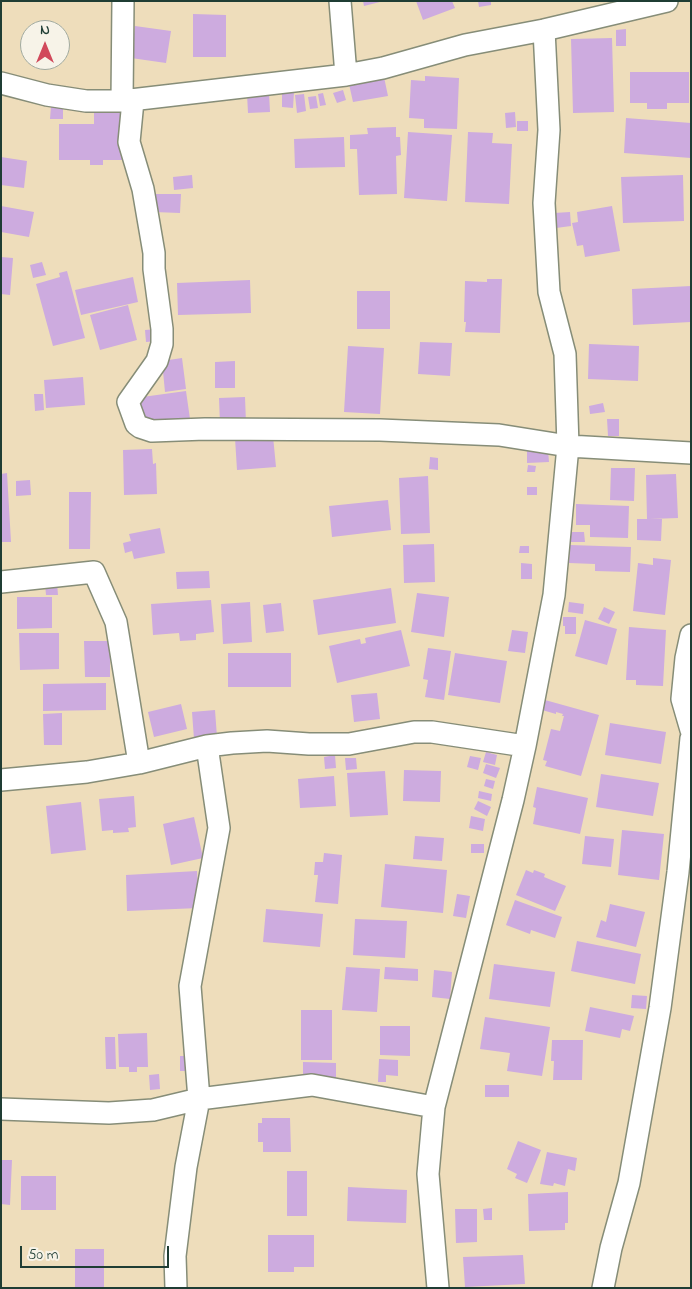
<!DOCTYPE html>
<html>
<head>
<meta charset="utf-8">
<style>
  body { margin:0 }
  #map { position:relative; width:692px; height:1289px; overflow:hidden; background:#edb; font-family:"Indie Flower",sans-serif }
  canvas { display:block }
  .frame { position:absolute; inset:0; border:2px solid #1f3d34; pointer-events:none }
  .north { position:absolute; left:20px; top:20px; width:50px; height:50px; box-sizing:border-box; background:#f7f3e8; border:1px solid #a1aaa0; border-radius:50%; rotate:0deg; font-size:14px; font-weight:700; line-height:20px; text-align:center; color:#1f3d34 }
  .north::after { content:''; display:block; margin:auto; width:18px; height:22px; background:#d1495b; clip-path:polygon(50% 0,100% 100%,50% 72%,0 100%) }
  .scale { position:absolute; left:20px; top:1246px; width:149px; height:22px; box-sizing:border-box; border:2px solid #1f3d34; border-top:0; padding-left:6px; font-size:15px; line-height:18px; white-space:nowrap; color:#1f3d34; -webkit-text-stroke:4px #f7f3e8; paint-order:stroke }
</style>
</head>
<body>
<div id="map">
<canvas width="692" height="1289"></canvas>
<div class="frame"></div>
<div class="north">N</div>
<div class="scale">50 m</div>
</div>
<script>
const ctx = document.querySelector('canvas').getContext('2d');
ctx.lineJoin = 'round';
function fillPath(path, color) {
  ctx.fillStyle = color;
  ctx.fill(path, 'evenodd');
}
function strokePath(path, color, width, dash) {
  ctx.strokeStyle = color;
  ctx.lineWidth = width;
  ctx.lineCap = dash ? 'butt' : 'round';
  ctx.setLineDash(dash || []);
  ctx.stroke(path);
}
const building = new Path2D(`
  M363 1H380V2L364 6Z
  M416 1H452L455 8 423 20Z
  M478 1H491V5L479 7Z
  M193 14 226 15V57H193Z
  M135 26 171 31 166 63 131 58Z
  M626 29V46H616V30Z
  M612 38 614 112 573 113 571 39Z
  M630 72H689V103H667V109H647V103H630Z
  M425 76 459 78 457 129 424 128V119L409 118 411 80 425 81Z
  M384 77 388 96 353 102 349 84Z
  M343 90 346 100 337 103 333 93Z
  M282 92H294L293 108 282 107Z
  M269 93 270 112 248 113 247 94Z
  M323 93 326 105 320 106 318 94Z
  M304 94 306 111 297 113 295 95Z
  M316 96 318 108 310 109 308 97Z
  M51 106H63V119H50Z
  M94 110H123V160H103V165H90V160H59V124H94Z
  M515 112 516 127 506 128 505 113Z
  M626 118 691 123V158L624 153Z
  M517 121H528V131H517Z
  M396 127V137H400L401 155 396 156 397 194 359 195 357 149H350V135L368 134 367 128Z
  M408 132 452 135 447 201 404 198Z
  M468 132 493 133 492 143 512 144 509 204 465 202Z
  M344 137 345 167 295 168 294 139Z
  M1 157 27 161 24 188 1 185Z
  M192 175 193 188 174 190 173 177Z
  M683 175 684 221 623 223 621 177Z
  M154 194H181L180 213 154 212Z
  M1 206 34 212 29 237 1 232Z
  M612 206 620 251 585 257 583 245 577 246 572 223 578 222 577 212Z
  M570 212 571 226 556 228 554 213Z
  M1 257 13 258 10 295 1 294Z
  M42 262 46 275 33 278 30 265Z
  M67 271 85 338 53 346 36 284 60 277 59 273Z
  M133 277 138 302 81 315 75 290Z
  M487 279H502L500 333 465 332 466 322H464L465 281 487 282Z
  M250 280 251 313 178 315 177 283Z
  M691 286V322L633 325 632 289Z
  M357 291H390V329H357Z
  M128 305 137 340 100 350 90 315Z
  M157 329 158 341 146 342 145 330Z
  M420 342 452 343 450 376 418 374Z
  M589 344 639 346 638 381 588 379Z
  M348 346 384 348 380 414 344 412Z
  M182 358 186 389 165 392 162 361Z
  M235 361V388H215V362Z
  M83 377 85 405 46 408 44 380Z
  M186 391 190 419 138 425 135 398Z
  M34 394H43L44 410 35 411Z
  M245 397 246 423 220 424 219 398Z
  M603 403 605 412 590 414 589 406Z
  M607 419H619V436H608Z
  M273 436 276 467 237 470 235 438Z
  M152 449 153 464 156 463 157 494 124 495 123 450Z
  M548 450 549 462 527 463V451Z
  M430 457 438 458V470L429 469Z
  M528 465 536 466 535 472H527Z
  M611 468H635L634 501 610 500Z
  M7 473 11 542H1V474Z
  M676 474 678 518 650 519H662L661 541 637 540V519H647L646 475Z
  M428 476 430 533 401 534 399 478Z
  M30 480 31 495 16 496V481Z
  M527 487H537V495H527Z
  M69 492H91L90 549H69Z
  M388 500 391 530 332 537 329 506Z
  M576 504 629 506 628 538 590 537V525H576Z
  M160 528 165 553 134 559 132 551 125 553 123 543 131 541 129 534Z
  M569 532H584L585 542H570Z
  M434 544 435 582 404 583 403 545Z
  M570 545 631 547 630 572 595 571V564L569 563Z
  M520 546H529V553H519Z
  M653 558 671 560 665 615 633 611 638 563 653 565Z
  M521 563 532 564V579H521Z
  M209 571 210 588 177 589 176 572Z
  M57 583 58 595H46L45 584Z
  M391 588 396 623 318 635 313 600Z
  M417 593 449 597 444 637 411 632Z
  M17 597H52V628L17 629Z
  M211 600 214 632 196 634V640L180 641 179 633 153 635 151 604Z
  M250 602 252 642 223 644 221 604Z
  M569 602 584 604 583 614 568 612Z
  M281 603 284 631 266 633 263 605Z
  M604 607 615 612 609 624 598 619Z
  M563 617H576V634H565V626H563Z
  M585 620 617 629 607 665 575 656Z
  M629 627 666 630 663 686 636 685V680H626Z
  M401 630 410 666 337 683 329 646 360 639 361 644 366 643 365 638Z
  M512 630 528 632 525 653 508 651Z
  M19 633H59V669L20 670Z
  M84 641H110V677H85Z
  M428 648 451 651 444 700 425 697 428 680 423 679Z
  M228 653H291V687H228Z
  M455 653 507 661 500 703 448 695Z
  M106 683V710L43 711V684Z
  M377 693 380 719 354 722 351 695Z
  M545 700 599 715 581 776 545 766 547 761 543 760 551 729 560 731 564 716H562L563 714 556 712V714L542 710Z
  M181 704 187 729 154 737 148 712Z
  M215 710 217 737 194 739 192 712Z
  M62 713V745H44L43 714Z
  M610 723 666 732 661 764 605 755Z
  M486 752 497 755 495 765 483 762Z
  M335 755 336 768 325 769 324 757Z
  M470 756 481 758 478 770 467 767Z
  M345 758H356L357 769 346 770Z
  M486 764 500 768 496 778 483 773Z
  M404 770 441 771 440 802 403 801Z
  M385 771 388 815 350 817 347 773Z
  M601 774 659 783 653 816 596 807Z
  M334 776 336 806 300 808 298 779Z
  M486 779 495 781 493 789 484 786Z
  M537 787 588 798 580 834 533 824 536 808 533 807Z
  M479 791 492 794 491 801 478 798Z
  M134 796 136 827 128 828 129 832 113 833V830L102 831 99 799Z
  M478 801 491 807 487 816 474 809Z
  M81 802 86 850 51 854 46 806Z
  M471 816 485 819 483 831 469 828Z
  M194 817 203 858 171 865 163 824Z
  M622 830 664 834 659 880 618 875Z
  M415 836 444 838 442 861 413 859Z
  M585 836 614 839 611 867 582 864Z
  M471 844H484V853H471Z
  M324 853 342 855 338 904 315 902 318 875H314L315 862H323Z
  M385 864 447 870 443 913 381 907Z
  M526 870 533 873 534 870 545 874 544 877 566 886 555 911 516 895Z
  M197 871 199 908 127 911 126 875Z
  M457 894 470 896 466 918 453 916Z
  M515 900 562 917 555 938 531 930 530 934 506 925Z
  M610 904 645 912 636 947 596 937 601 920 606 922Z
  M266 909 323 914 320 947 263 942Z
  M355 919 407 921 405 958 353 955Z
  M577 941 641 954 635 984 571 971Z
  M494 964 555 972 550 1007 489 999Z
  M346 967 380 969 377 1012 342 1010Z
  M385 967 418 969V981L384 979Z
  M434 970 452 972 450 999 432 997Z
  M632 995 647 996 646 1009 631 1008Z
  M590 1007 634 1016 630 1031 622 1029 620 1038 585 1031Z
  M301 1010H332V1060H301Z
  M485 1017 550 1027 542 1076 507 1071 510 1053 480 1049Z
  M380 1026H410V1056L380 1055Z
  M147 1033 148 1067H137V1072H129V1067H119L118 1034Z
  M105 1037H115L116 1069H106Z
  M552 1040H583L582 1080H553L554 1061H551Z
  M180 1056H193V1071H180Z
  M379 1059 398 1060V1076L386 1075V1082H378Z
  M303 1062 336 1063V1079L303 1078Z
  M159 1074 160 1089 150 1090 149 1075Z
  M485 1085H509V1097H485Z
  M262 1118H290L291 1152H263V1142H258V1123H262Z
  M518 1141 541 1150 527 1183 515 1178 517 1174 507 1169Z
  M547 1152 577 1158 575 1171 568 1169 565 1186 554 1183 553 1186 540 1184Z
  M1 1160H12L10 1205 1 1204Z
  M287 1171H307V1216H287Z
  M21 1176H56V1210H21Z
  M348 1187 407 1190 406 1223 347 1221Z
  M568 1192V1223H565V1230L529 1231 528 1194Z
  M492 1208V1220H484L483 1209Z
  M455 1209H477V1242L456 1243Z
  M268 1235H314V1267H294V1272H268Z
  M75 1249H104V1288H75Z
  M523 1255 525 1284 465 1287 463 1257Z`);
const minor = new Path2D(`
  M340 1 346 75
  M1 83 47 95 86 101H122L346 75 383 68 465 45 544 30 667 1
  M122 101 123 1
  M133 101 129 142 143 189 154 253V269L162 329V344L157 361 128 402 136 424 140 427 152 431 205 429 380 430 499 435 568 446 691 453
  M1 582 94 572 116 622 139 763
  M691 635 686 658 682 699 691 730
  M1 780 87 772 139 763 207 746 232 743 267 741 309 744H349L414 732H432L525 746
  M1 1109 109 1113 153 1110 199 1099 312 1085 434 1107
  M176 1288 175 1256 186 1167 199 1099 190 986 219 828 207 746
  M438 1288 428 1174 434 1107 513 800 525 746 554 595 568 446 565 354 549 292 544 203 549 130 544 30
  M603 1288 611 1248 629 1183 660 1008 678 872 691 738`);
fillPath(building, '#cdabdf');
strokePath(minor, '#868d78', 24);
strokePath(minor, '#fff', 21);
</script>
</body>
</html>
